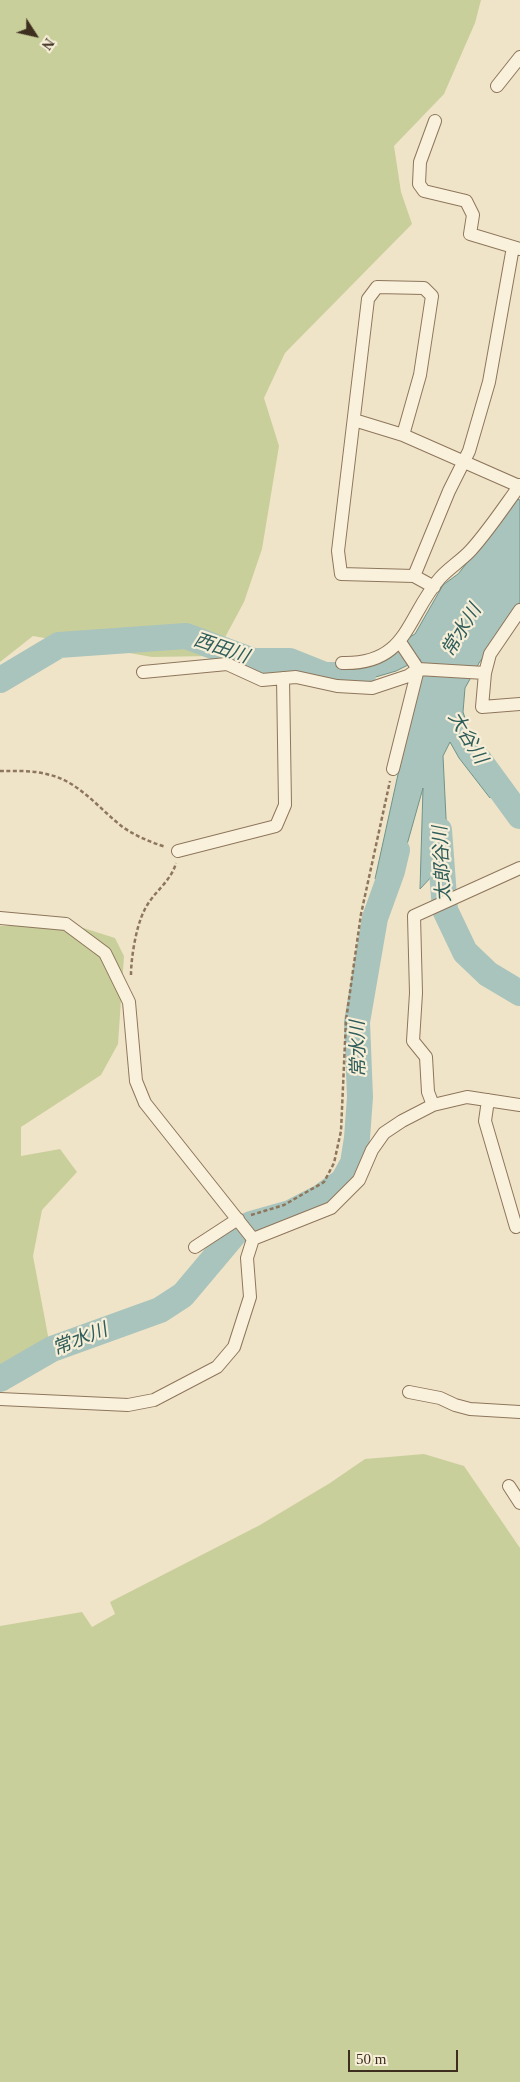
<!DOCTYPE html>
<html>
<head>
<meta charset="utf-8">
<style>
  body { margin:0 }
  #map { position:relative; width:520px; height:2082px; overflow:hidden; background:#f0e4c8; font-family:"Times New Roman",serif }
  canvas { display:block }
  .north { position:absolute; left:10px; top:10px; width:50px; height:50px; -webkit-text-stroke:4px #f7eed8; paint-order:stroke; rotate:125deg; font-size:14px; font-weight:700; line-height:20px; text-align:center; color:#3d2e20 }
  .north::after { content:''; display:block; margin:auto; width:18px; height:22px; background:#3d2e20; clip-path:polygon(50% 0,100% 100%,50% 72%,0 100%) }
  .scale { position:absolute; left:348px; top:2050px; width:110px; height:22px; box-sizing:border-box; border:2px solid #3d2e20; border-top:0; padding-left:6px; font-size:15px; line-height:18px; white-space:nowrap; color:#3d2e20; -webkit-text-stroke:4px #f7eed8; paint-order:stroke }
</style>
</head>
<body>
<div id="map">
<canvas width="520" height="2082"></canvas>
<div class="north">N</div>
<div class="scale">50 m</div>
</div>
<script>
const ctx = document.querySelector('canvas').getContext('2d');
ctx.lineJoin = 'round';
function fillPath(path, color) {
  ctx.fillStyle = color;
  ctx.fill(path, 'evenodd');
}
function strokePath(path, color, width, dash) {
  ctx.strokeStyle = color;
  ctx.lineWidth = width;
  ctx.lineCap = dash ? 'butt' : 'round';
  ctx.setLineDash(dash || []);
  ctx.stroke(path);
}
function write(font, color, halo, rows, align = 'center') {
  ctx.font = font + ' "Times New Roman","Noto Sans JP",serif';
  ctx.lineWidth = 4.5;
  ctx.setLineDash([]);
  ctx.textBaseline = 'middle';
  ctx.strokeStyle = halo;
  ctx.fillStyle = color;
  for (const [text, x, y, turn = 0] of rows) {
    ctx.save();
    ctx.translate(x, y);
    ctx.rotate((+turn || 0) * Math.PI / 180);
    ctx.textAlign = isNaN(turn) ? turn : align;
    if (halo) ctx.strokeText(text, 0, 0);
    ctx.fillText(text, 0, 0);
    ctx.restore();
  }
}
const green = new Path2D(`
  M0 0H481L475 23 444 94 394 146 401 192 412 224 285 353 264 398 279 446 262 549 244 602 215 656 152 657 33 636 0 662Z
  M74 925 115 938 124 956 118 1044 101 1075 21 1127V1156L60 1149 77 1172 42 1210 33 1256 49 1341 0 1369V926Z
  M424 1454 464 1466 520 1548V2082H0V1626L82 1612 92 1627 115 1614 110 1602 260 1525 330 1483 365 1459Z`);
const water = new Path2D(`
  M517 499 520 500V606L479 663 465 688 463 712 471 736 503 785 490 798 459 758 450 742 443 756 448 859 420 889 423 788 395 887 375 879 415 697 420 659 396 671 362 681 325 678 336 668 360 666 415 634 443 585 458 574Z`);
const river = new Path2D(`
  M0 680 59 645 186 636 253 661H290L325 675H363
  M479 760 520 816
  M439 830 445 910 465 952 488 974 520 993
  M0 1379 52 1349 160 1310 183 1295 236 1232 251 1224 290 1213 321 1197 343 1181 353 1163 357 1138 360 1097 357 1022 375 918 392 871 397 850`);
const path = new Path2D(`
  M0 771C16 771 34 770 50 775 80 782 101 811 124 828 138 837 150 842 166 847
  M131 975C131 958 136 927 144 911 152 893 171 882 176 863
  M251 1215 284 1205 324 1182 334 1163 341 1131 346 1020 361 914 390 781`);
const street = new Path2D(`
  M497 86 520 57
  M435 121 420 162 419 184 424 191 466 201 473 215 470 234 520 249
  M354 420 403 435 519 486
  M403 435 420 375 432 296 424 288 377 287 368 299 338 551 341 574 414 576 434 587
  M414 576 449 491 469 451 489 382 513 247
  M520 610 490 654 485 673 482 707 520 704
  M342 663C408 665 406 617 440 578 449 568 462 560 471 550 489 530 504 507 520 485
  M143 672 227 664 262 680 296 677 337 686 372 688 408 676 418 669 485 673
  M393 769 418 669 400 642
  M178 851 276 826 285 805 283 678
  M0 918 66 924 105 953 129 1002 136 1081 145 1103 253 1239
  M488 1100 485 1121 516 1227
  M433 1105 428 1092 426 1057 413 1041 416 993 414 916 520 868
  M195 1247 238 1219
  M409 1392 440 1398 455 1405 470 1409 520 1412
  M0 1399 128 1405 154 1400 217 1367 234 1347 250 1297 247 1258 253 1239 331 1208 359 1180 372 1150 384 1133 402 1121 433 1105 467 1097 520 1105
  M509 1486 520 1503`);
const waterNames = [
  ["常水川",462,631,-58],
  ["西田川",221,649,19],
  ["大谷川",467,738,59],
  ["太郎谷川",443,864,-93],
  ["常水川",359,1049,-91],
  ["常水川",80,1340,-21]
];
fillPath(green, '#c9cf9b');
fillPath(water, '#a9c4bc');
strokePath(water, '#6f938a', 1);
strokePath(river, '#a9c4bc', 26);
strokePath(street, '#8d765c', 14);
strokePath(path, '#8d765c', 2.5, [4, 2.5]);
strokePath(street, '#faf1dc', 12);
write('italic 19px', '#2f5d5a', '#f7eed8', waterNames);
</script>
</body>
</html>
